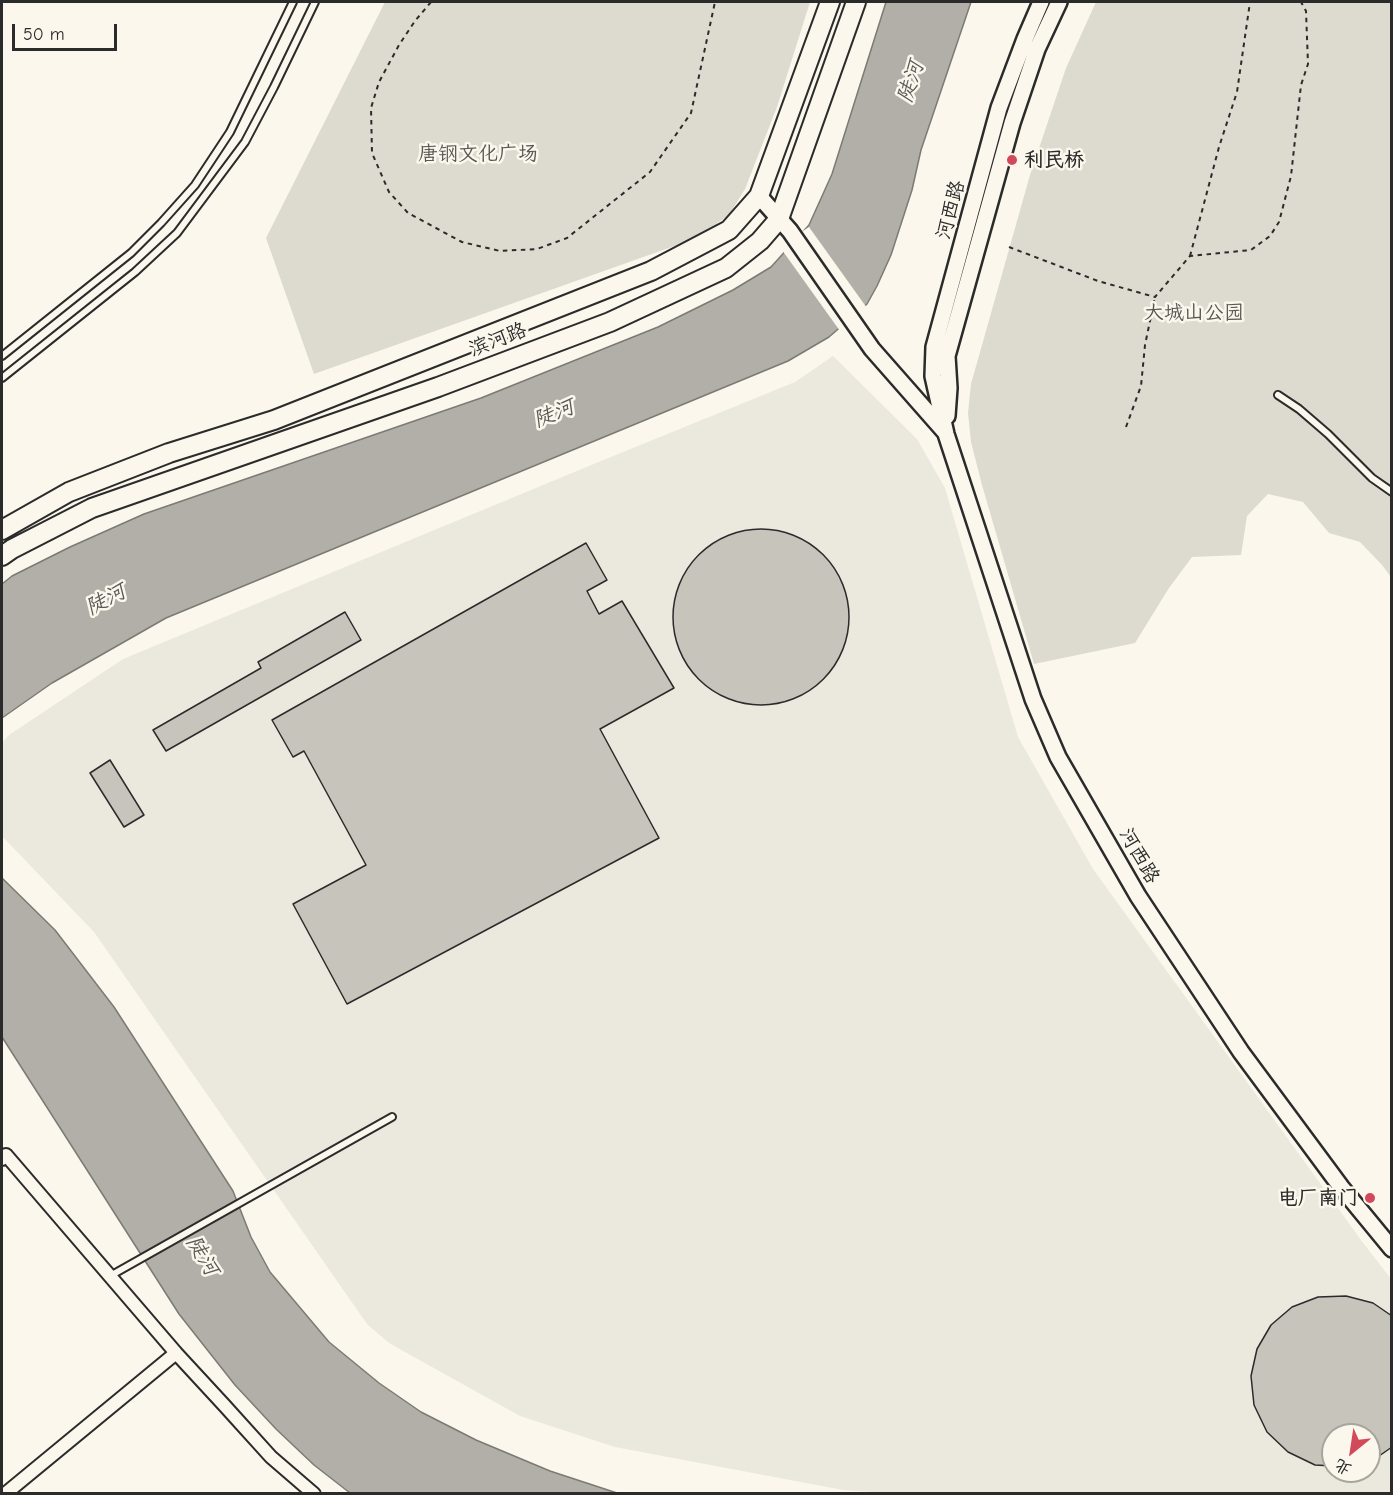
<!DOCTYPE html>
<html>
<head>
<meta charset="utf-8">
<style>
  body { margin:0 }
  #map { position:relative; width:1393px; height:1495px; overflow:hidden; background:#fbf7ec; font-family:"Comic Neue","LXGW WenKai TC",sans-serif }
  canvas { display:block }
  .frame { position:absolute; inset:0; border:3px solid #2b2b2b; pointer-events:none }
  .north { position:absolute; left:1321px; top:1423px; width:60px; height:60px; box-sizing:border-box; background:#fbf7ec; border:2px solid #a8a59f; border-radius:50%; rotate:210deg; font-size:16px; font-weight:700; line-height:24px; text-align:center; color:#2b2b2b }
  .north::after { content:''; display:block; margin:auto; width:21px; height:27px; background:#d1495b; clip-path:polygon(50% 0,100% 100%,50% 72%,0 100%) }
  .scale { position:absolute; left:12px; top:24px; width:105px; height:27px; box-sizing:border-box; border:3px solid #2b2b2b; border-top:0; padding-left:8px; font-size:18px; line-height:21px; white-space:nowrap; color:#2b2b2b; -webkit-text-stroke:4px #fbf7ec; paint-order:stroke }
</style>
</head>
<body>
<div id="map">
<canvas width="1393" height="1495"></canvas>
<div class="frame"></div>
<div class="north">北</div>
<div class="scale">50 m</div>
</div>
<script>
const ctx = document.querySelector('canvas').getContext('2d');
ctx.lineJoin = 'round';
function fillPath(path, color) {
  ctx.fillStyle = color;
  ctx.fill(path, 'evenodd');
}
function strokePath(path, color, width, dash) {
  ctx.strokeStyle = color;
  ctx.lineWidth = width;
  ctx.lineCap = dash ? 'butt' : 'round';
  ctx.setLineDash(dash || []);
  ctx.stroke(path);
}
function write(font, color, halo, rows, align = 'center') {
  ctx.font = font + ' "Comic Neue","LXGW WenKai TC",sans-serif';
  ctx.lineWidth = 5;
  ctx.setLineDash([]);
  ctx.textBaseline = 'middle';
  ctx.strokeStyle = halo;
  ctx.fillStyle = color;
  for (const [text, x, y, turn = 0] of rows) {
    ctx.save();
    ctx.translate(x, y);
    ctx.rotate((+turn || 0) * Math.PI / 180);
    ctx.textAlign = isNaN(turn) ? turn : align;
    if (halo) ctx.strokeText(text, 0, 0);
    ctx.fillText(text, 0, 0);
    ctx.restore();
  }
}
const built = new Path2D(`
  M833 356 917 439 945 488 1018 737 1093 869 1361 1240 1391 1279V1493L906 1494 843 1490 615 1447 520 1416 389 1343 367 1324 94 932 2 836V743L9 735 123 659 601 461 795 382ZM1333 1435H1369V1471H1333Z`);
const green = new Path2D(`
  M385 2H810L777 107 745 189 729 215 694 239 314 374 266 238Z
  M1096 2H1391V577L1382 565 1360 542 1329 533 1303 502 1268 494 1247 516 1241 555 1192 557 1169 588 1135 643 1034 664 982 485 971 442 968 413 971 384 1030 175 1066 68Z`);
const water = new Path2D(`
  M886 2H971L921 150 912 190 891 255 877 286 867 304 829 337 788 361 166 618 52 683 2 718V584L12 576 70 547 144 514 481 398 658 327 733 290 771 267 809 225 832 174Z
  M2 878 55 930 114 1007 233 1191 251 1237 270 1272 329 1342 379 1383 421 1412 476 1440 550 1471 617 1493H350L314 1465 276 1429 235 1385 179 1314 2 1037Z`);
const pier = new Path2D(`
  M809 227 867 308 840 331 782 250 795 236Z`);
const building = new Path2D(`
  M673 617a88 88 0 1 1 176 0a88 88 0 1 1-176 0Z
  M586 543 607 580 587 591 599 614 622 601 674 688 600 729 659 838 347 1004 293 904 366 865 304 751 293 757 272 720Z
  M345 612 361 640 166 751 153 730 261 668 258 662Z
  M110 760 144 815 124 827 90 773Z
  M1346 1296 1373 1303 1392 1316V1447L1369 1463V1435H1333V1466L1315 1465 1288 1452 1267 1432 1254 1405 1251 1376 1257 1349 1271 1325 1292 1307 1318 1297Z`);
const path = new Path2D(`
  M431 2 415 21 399 45 379 82 371 108 372 153 389 192 408 213 462 242 500 251 537 249 567 238 650 172 691 113 715 2
  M1009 247 1098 281 1155 297 1190 256 1251 250 1270 236 1279 222 1291 176 1301 85 1308 64 1306 11 1301 2
  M1190 256 1219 147 1237 92 1250 2
  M1126 427 1141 386 1145 345 1155 297`);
const service = new Path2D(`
  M2 356 131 253 161 223 195 185 230 132 293 2
  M2 378 135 272 177 233 245 142 274 87 315 2
  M1278 395 1299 409 1328 434 1372 478 1392 492
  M110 1276 392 1117`);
const minor = new Path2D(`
  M2 1159 6 1155 176 1353 224 1405 271 1457 314 1494
  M5 1494 176 1353`);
const tertiary = new Path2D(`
  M1041 2 1025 39 999 108 934 347 933 376 946 434 1033 699 1058 757 1138 896 1241 1052 1341 1187 1392 1249
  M759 196 790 231 872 349 945 432
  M947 416 949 388 947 356 1012 123 1037 49 1059 2`);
const secondary = new Path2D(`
  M2 530 69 492 169 453 274 420 651 271 729 230 759 196 830 2
  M2 556 12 549 92 508 438 387 610 322 726 268 760 241 779 219 856 2`);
const markers = [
  [1012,160,6,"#d1495b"],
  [1370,1198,6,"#d1495b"]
];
const parkNames = [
  ["唐钢文化广场",478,154],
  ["大城山公园",1194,313]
];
const poiNames = [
  ["利民桥",1024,160],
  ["电厂南门",1358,1198,"right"]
];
const streetNames = [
  ["河西路",951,210,-75],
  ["滨河路",498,340,-21],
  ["河西路",1139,856,60]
];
const waterNames = [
  ["陡河",911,82,-72],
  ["陡河",554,414,-22],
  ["陡河",106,600,-28],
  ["陡河",202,1256,59]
];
fillPath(built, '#ebe8de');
fillPath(green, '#dddad0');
fillPath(water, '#b1afa7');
strokePath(water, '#7b7a75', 1.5);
fillPath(pier, '#fbf7ec');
fillPath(building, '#c7c4bc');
strokePath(building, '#2b2b2b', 1.5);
strokePath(service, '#2b2b2b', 10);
strokePath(minor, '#2b2b2b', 16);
strokePath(tertiary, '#2b2b2b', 20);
strokePath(secondary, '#2b2b2b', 22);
strokePath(path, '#2b2b2b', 2, [4.5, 4.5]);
strokePath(service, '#fbf7ec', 6);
strokePath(minor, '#fbf7ec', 12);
strokePath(tertiary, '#fbf7ec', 15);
strokePath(secondary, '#fbf7ec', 18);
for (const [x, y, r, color] of markers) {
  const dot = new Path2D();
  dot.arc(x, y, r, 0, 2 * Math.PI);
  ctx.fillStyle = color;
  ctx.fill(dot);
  strokePath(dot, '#fbf7ec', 2);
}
write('20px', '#585754', '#fbf7ec', parkNames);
write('bold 20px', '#2b2b2b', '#fbf7ec', poiNames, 'left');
write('20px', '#2b2b2b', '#fbf7ec', streetNames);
write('italic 21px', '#5a5956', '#fbf7ec', waterNames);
</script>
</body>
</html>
